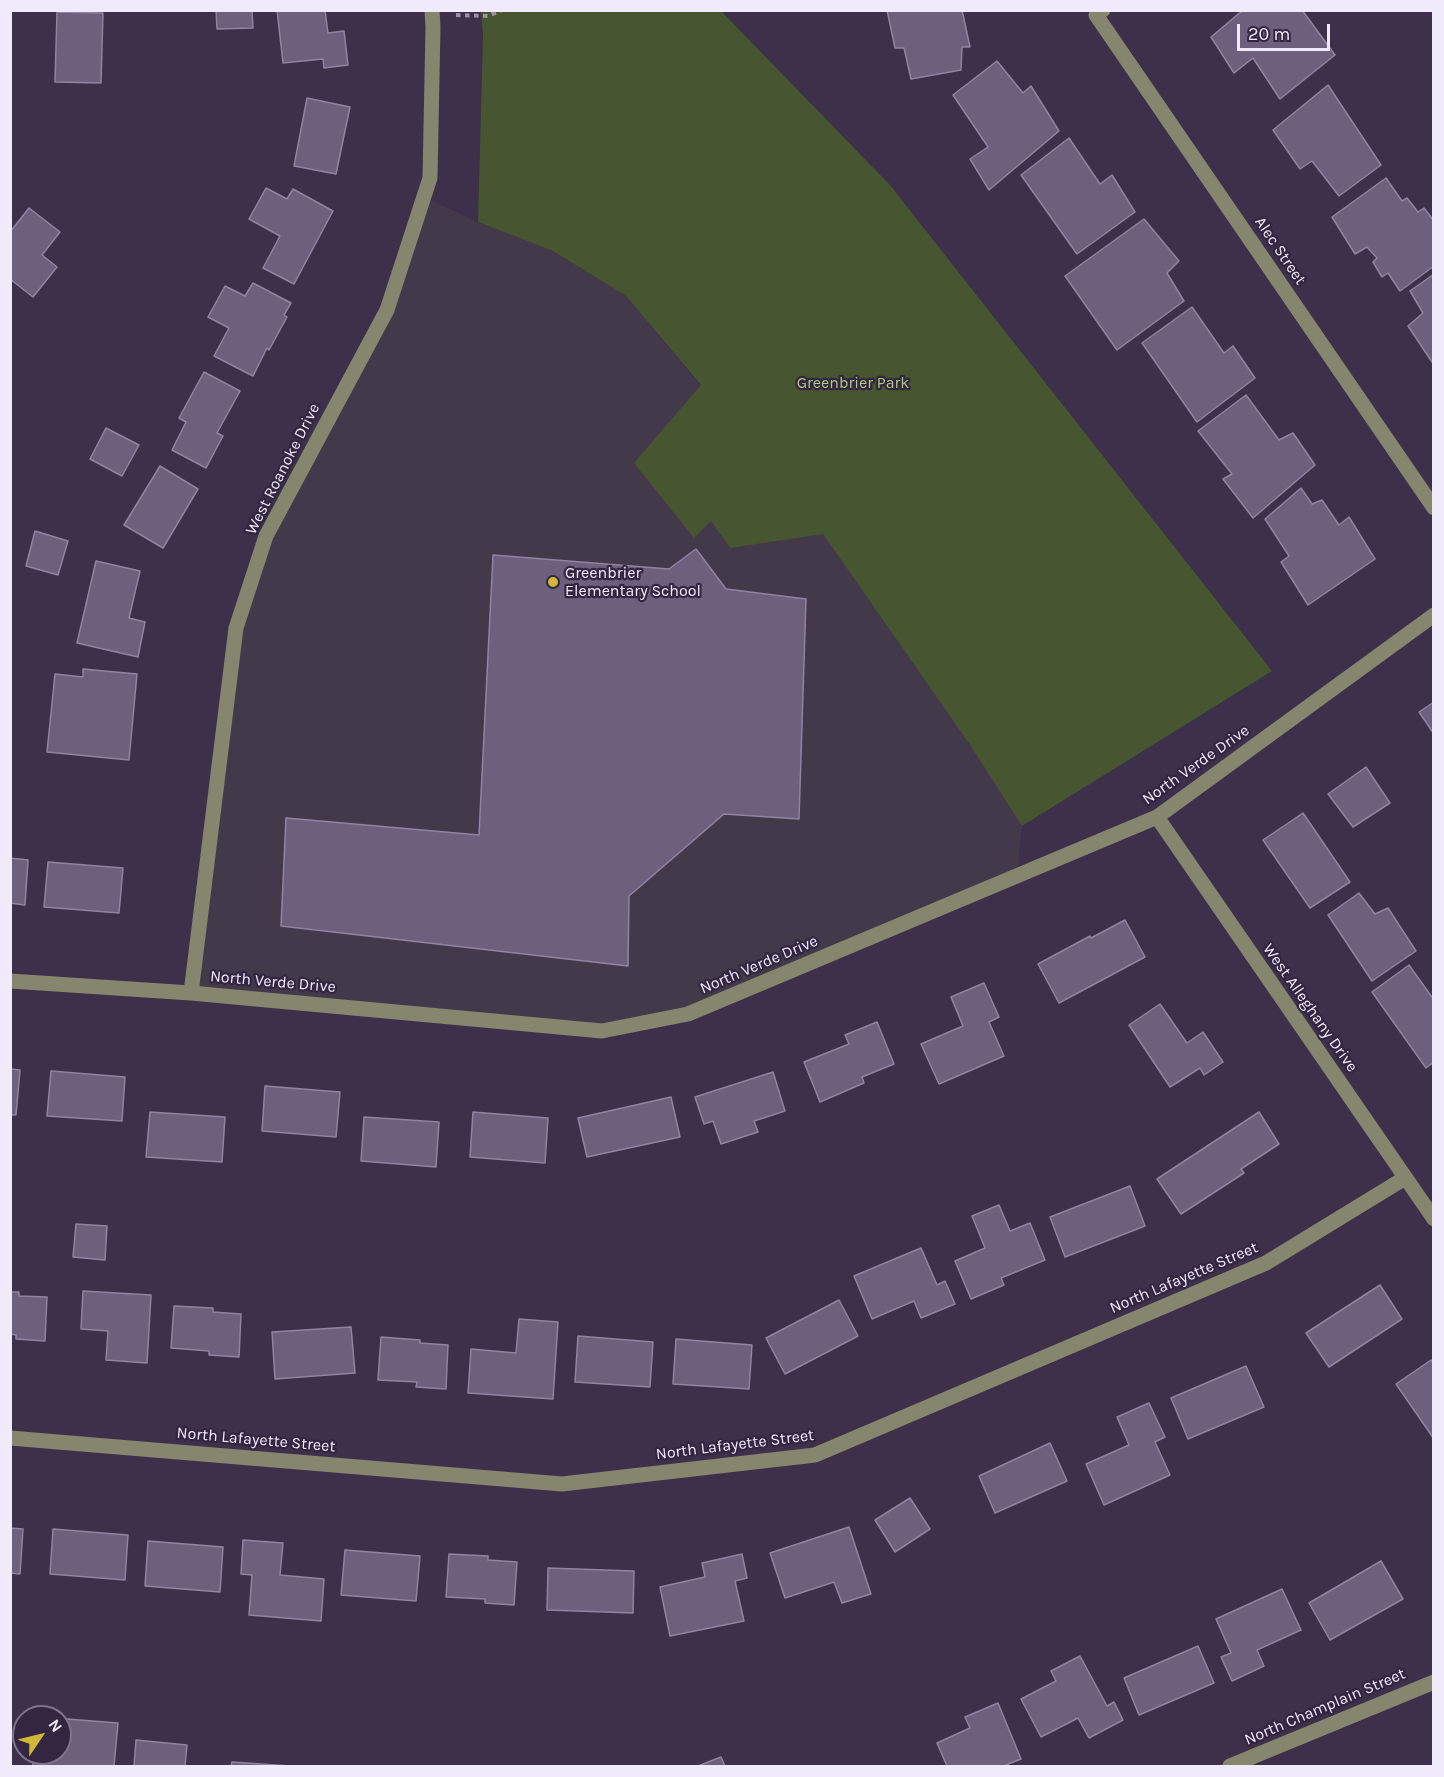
<!DOCTYPE html>
<html>
<head>
<meta charset="utf-8">
<style>
  body { margin:0 }
  #map { position:relative; width:1444px; height:1777px; overflow:hidden; background:#3c304b; font-family:Karla,sans-serif }
  canvas { display:block }
  .frame { position:absolute; inset:0; border:12px solid #f1eafb; pointer-events:none }
  .north { position:absolute; left:12px; top:1705px; width:60px; height:60px; box-sizing:border-box; background:#322640; border:2px solid #7e748b; border-radius:50%; rotate:55deg; font-size:16px; font-weight:700; line-height:24px; text-align:center; color:#f1eafb }
  .north::after { content:''; display:block; margin:auto; width:21px; height:27px; background:#d2b635; clip-path:polygon(50% 0,100% 100%,50% 72%,0 100%) }
  .scale { position:absolute; left:1237px; top:24px; width:93px; height:27px; box-sizing:border-box; border:3px solid #f1eafb; border-top:0; padding-left:8px; font-size:18px; line-height:21px; white-space:nowrap; color:#f1eafb; -webkit-text-stroke:4px #322640; paint-order:stroke }
</style>
</head>
<body>
<div id="map">
<canvas width="1444" height="1777"></canvas>
<div class="frame"></div>
<div class="north">N</div>
<div class="scale">20 m</div>
</div>
<script>
const ctx = document.querySelector('canvas').getContext('2d');
ctx.lineJoin = 'round';
function fillPath(path, color) {
  ctx.fillStyle = color;
  ctx.fill(path, 'evenodd');
}
function strokePath(path, color, width, dash) {
  ctx.strokeStyle = color;
  ctx.lineWidth = width;
  ctx.lineCap = dash ? 'butt' : 'round';
  ctx.setLineDash(dash || []);
  ctx.stroke(path);
}
function write(font, color, halo, rows, align = 'center') {
  ctx.font = font + ' Karla,sans-serif';
  ctx.lineWidth = 4.5;
  ctx.setLineDash([]);
  ctx.textBaseline = 'middle';
  ctx.strokeStyle = halo;
  ctx.fillStyle = color;
  for (const [text, x, y, turn = 0] of rows) {
    ctx.save();
    ctx.translate(x, y);
    ctx.rotate((+turn || 0) * Math.PI / 180);
    ctx.textAlign = isNaN(turn) ? turn : align;
    if (halo) ctx.strokeText(text, 0, 0);
    ctx.fillText(text, 0, 0);
    ctx.restore();
  }
}
const education = new Path2D(`
  M424 197 478 222 553 251 626 296 823 534 970 745 1022 826 1017 876 688 1014 602 1031 191 993 236 628 266 536 387 310Z`);
const green = new Path2D(`
  M481 11H721L890 185 1272 671 1022 826 970 745 823 534 730 548 711 521 694 538 634 463 701 385 626 296 553 251 478 222 483 36Z`);
const building = new Path2D(`
  M216 10H252L253 28 217 29Z
  M277 10H325L328 33 344 31 348 65 324 68 323 59 283 63Z
  M887 10H962L970 47H962L961 70 911 79 904 48H895Z
  M1243 10H1302L1335 55 1280 99 1253 58 1234 73 1211 37Z
  M57 12 103 13 101 83 55 82Z
  M997 61 1023 93 1031 86 1059 131 989 190 970 159 988 147 953 95Z
  M1328 85 1381 165 1339 196 1312 161 1300 169 1273 130Z
  M307 98 350 107 336 174 294 166Z
  M1069 138 1100 184 1112 175 1135 212 1077 254 1021 175Z
  M1386 178 1402 201 1407 198 1418 212 1424 208 1434 221V266L1400 291 1388 273 1382 277 1373 262 1377 258 1367 247 1355 254 1332 217Z
  M266 188 287 199 293 189 333 211 294 284 263 268 280 236 249 219Z
  M29 208 60 232 42 255 57 267 33 297 10 279V232Z
  M1144 219 1179 261 1167 273 1184 301 1117 350 1065 276Z
  M1434 274V365L1408 326 1423 313 1410 291Z
  M253 283 291 303 284 315 287 317 269 350 267 348 253 376 214 356 229 328 208 317 225 286 245 296Z
  M1192 307 1224 353 1233 346 1255 378 1197 422 1142 343Z
  M204 372 240 391 217 433 223 436 206 468 172 450 186 422 179 418Z
  M1246 395 1279 440 1293 433 1315 465 1253 518 1223 479 1232 474 1198 431Z
  M106 428 139 445 122 476 90 459Z
  M160 466 198 489 163 548 124 525Z
  M1301 488 1312 504 1322 500 1339 525 1349 517 1375 559 1308 605 1281 562 1289 556 1265 519Z
  M35 531 68 541 58 575 26 566Z
  M696 549 726 589 806 599 799 819 724 814 629 896 628 966 281 926 286 818 479 835 493 555 669 569Z
  M96 561 140 571 129 618 145 622 138 657 77 643Z
  M83 669 137 674 129 760 47 752 55 674 83 677Z
  M1434 702V734L1419 712Z
  M1366 767 1390 803 1353 827 1328 794Z
  M1303 813 1350 882 1310 908 1263 840Z
  M10 858 28 860 25 905 10 903Z
  M48 862 123 868 119 913 44 907Z
  M1359 893 1375 914 1388 908 1416 951 1372 981 1328 915Z
  M1125 920 1145 957 1059 1003 1038 964 1090 936 1091 938Z
  M1409 965 1434 1000V1062L1426 1068 1372 992Z
  M984 983 999 1017 989 1022 1004 1056 939 1084 921 1044 963 1026 951 997Z
  M1160 1004 1187 1043 1203 1032 1223 1062 1204 1075 1200 1068 1170 1087 1129 1025Z
  M877 1022 894 1064 862 1077 864 1083 820 1102 804 1062 849 1044 845 1035Z
  M10 1069 20 1070 16 1115H10Z
  M51 1071 125 1077 122 1121 47 1116Z
  M773 1072 785 1111 754 1121 758 1132 721 1144 713 1121 704 1124 695 1097Z
  M265 1086 340 1092 336 1137 262 1131Z
  M671 1097 680 1137 587 1157 578 1118Z
  M150 1112 225 1117 222 1162 146 1157Z
  M473 1112 548 1118 545 1163 470 1157Z
  M1259 1112 1279 1144 1241 1169 1244 1173 1181 1214 1157 1179Z
  M364 1117 439 1122 436 1167 361 1161Z
  M1130 1186 1145 1226 1065 1257 1050 1217Z
  M999 1205 1010 1231 1030 1223 1045 1260 1001 1278 1004 1285 971 1299 955 1261 985 1248 972 1216Z
  M76 1224 107 1226 105 1260 73 1257Z
  M921 1248 937 1285 945 1281 955 1304 921 1318 914 1301 872 1319 854 1276Z
  M1380 1285 1402 1319 1329 1367 1306 1333Z
  M83 1291 151 1295 147 1363 106 1360 108 1331 81 1329Z
  M10 1292H19V1296L47 1297 45 1341 16 1339V1335L10 1334Z
  M839 1300 858 1336 785 1374 766 1338Z
  M174 1306 213 1308V1312L241 1314 239 1357 209 1355V1351L171 1348Z
  M519 1319 558 1322 553 1399 468 1393 471 1349 516 1353Z
  M351 1327 355 1373 275 1379 272 1332Z
  M578 1336 653 1342 650 1387 575 1382Z
  M381 1337 420 1340V1343L448 1345 446 1389 416 1387 417 1382 378 1380Z
  M676 1339 752 1345 749 1389 673 1384Z
  M1431 1360 1434 1364V1439L1396 1384Z
  M1246 1366 1264 1407 1188 1439 1171 1398Z
  M1149 1403 1165 1437 1155 1442 1170 1475 1104 1505 1086 1464 1129 1445 1117 1417Z
  M1050 1443 1067 1481 995 1513 979 1476Z
  M910 1498 930 1529 895 1552 875 1520Z
  M849 1527 871 1594 842 1603 834 1582 785 1598 770 1553Z
  M10 1528 23 1529 20 1574 10 1573Z
  M53 1529 128 1535 125 1580 50 1574Z
  M243 1540 283 1543 280 1575 324 1579 321 1621 249 1615 252 1575 241 1574Z
  M148 1541 223 1547 220 1592 145 1586Z
  M345 1550 420 1556 416 1601 341 1595Z
  M449 1554 488 1556V1560L517 1562 514 1605 485 1603V1599L446 1597Z
  M742 1554 747 1578 735 1581 744 1621 670 1636 660 1587 705 1577 702 1563Z
  M1381 1561 1403 1599 1330 1640 1309 1603Z
  M548 1568 634 1571 633 1613 547 1610Z
  M1282 1589 1301 1630 1257 1650 1264 1666 1232 1681 1221 1657 1231 1653 1216 1619Z
  M1198 1646 1214 1683 1139 1715 1124 1678Z
  M1080 1656 1107 1706 1114 1702 1123 1720 1089 1738 1078 1718 1041 1737 1021 1699 1056 1681 1051 1671Z
  M998 1703 1021 1759 1003 1766H947L937 1743 970 1728 965 1717Z
  M67 1719 118 1723 114 1766H33V1753H60V1746H65Z
  M136 1740 187 1745 185 1766H134Z
  M721 1757 725 1766H698Z
  M232 1762 291 1766H231Z`);
const path = new Path2D(`
  M456 15 488 16 502 10`);
const minor = new Path2D(`
  M1103 10 1096 15 1434 508
  M1157 817 1434 1219
  M10 981 191 993 602 1031 688 1014 1157 817 1434 615
  M191 993 236 628 266 536 387 310 430 178 433 27 432 10
  M10 1438 562 1484 815 1455 1266 1263 1405 1178
  M1230 1766 1434 1682`);
const markers = [
  [553,582,6,"#d2b635"]
];
const streetNames = [
  ["Alec Street",1280,251,56],
  ["West Roanoke Drive",283,469,-63],
  ["North Verde Drive",1196,765,-35],
  ["North Verde Drive",759,965,-23],
  ["North Verde Drive",273,982,5],
  ["West Alleghany Drive",1310,1008,55],
  ["North Lafayette Street",1184,1278,-23],
  ["North Lafayette Street",256,1440,5],
  ["North Lafayette Street",735,1445,-7],
  ["North Champlain Street",1325,1707,-23]
];
const parkNames = [
  ["Greenbrier Park",853,383]
];
const poiNames = [
  ["Greenbrier",565,573],
  ["Elementary School",565,591]
];
fillPath(education, '#423a4b');
fillPath(green, '#475530');
fillPath(building, '#6c607d');
strokePath(building, '#9184a2', 1.5);
strokePath(path, '#9b92a8', 4, [4.5, 4.5]);
strokePath(minor, '#86856e', 15);
for (const [x, y, r, color] of markers) {
  const dot = new Path2D();
  dot.arc(x, y, r, 0, 2 * Math.PI);
  ctx.fillStyle = color;
  ctx.fill(dot);
  strokePath(dot, '#322640', 2);
}
write('16px', '#f1eafb', '#322640', streetNames);
write('16px', '#aecb7e', '#322640', parkNames);
write('16px', '#f1eafb', '#322640', poiNames, 'left');
</script>
</body>
</html>
